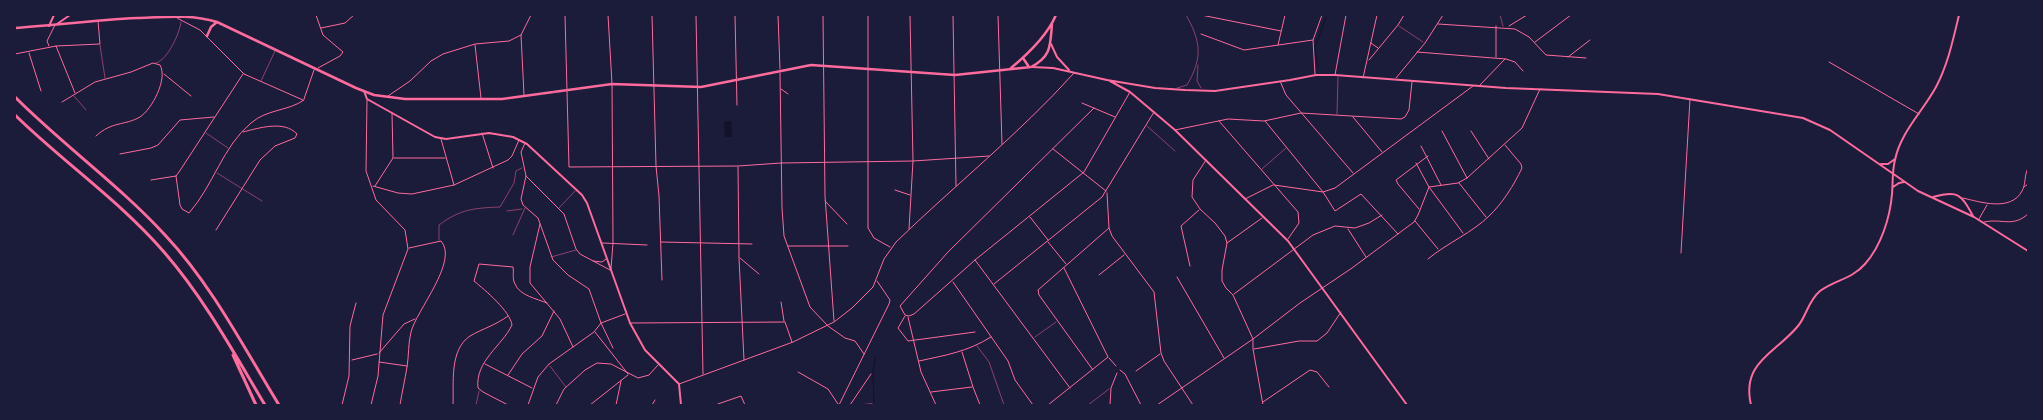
<!DOCTYPE html>
<html>
<head>
<meta charset="utf-8">
<style>
  body { margin:0 }
  #map { position:relative; width:2043px; height:420px; overflow:hidden; background:#1b1b3a; font-family:"Archivo Narrow",sans-serif }
  canvas { display:block }
  .frame { position:absolute; inset:0; border:16px solid #1b1b3a; pointer-events:none }
</style>
</head>
<body>
<div id="map">
<canvas width="2043" height="420"></canvas>
<div class="frame"></div>
</div>
<script>
const ctx = document.querySelector('canvas').getContext('2d');
ctx.lineJoin = 'round';
function fillPath(path, color) {
  ctx.fillStyle = color;
  ctx.fill(path, 'evenodd');
}
function strokePath(path, color, width, dash) {
  ctx.strokeStyle = color;
  ctx.lineWidth = width;
  ctx.lineCap = dash ? 'butt' : 'round';
  ctx.setLineDash(dash || []);
  ctx.stroke(path);
}
const water = new Path2D(`
  M731 121 732 137H725L724 122Z`);
const stream = new Path2D(`
  M1318 68 1315 47 1327 15
  M874 405 873 373 875 358`);
const service = new Path2D(`
  M1500 15 1503 26
  M1399 26 1423 42
  M100 45 105 78
  M156 63C168 60 180 32 181 22
  M1198 65 1197 81 1201 88
  M261 81 275 51
  M1177 88 1187 85C1203 58 1201 41 1186 15
  M74 96 86 110
  M1337 114 1338 77
  M1147 126 1175 151
  M206 133 228 148
  M1262 169 1286 148
  M217 173 262 201
  M559 208 575 191
  M507 211 522 209
  M513 235 525 208
  M439 240V225C460 209 475 208 500 207L514 183 516 171 522 168
  M551 257 576 250
  M1035 337 1056 322
  M977 346 989 362 1004 405
  M550 366 566 387
  M476 405 479 391
  M1088 405 1109 389`);
const minor = new Path2D(`
  M316 15 323 35 343 52 340 56 318 68
  M565 15 569 167 738 166 781 163 913 161 989 156
  M608 15 612 84 613 243 611 269
  M652 15 656 166 659 196 662 280
  M696 15 703 374
  M735 15 737 105
  M778 15 780 69
  M823 15 825 196 834 321
  M868 15V228L874 238 890 247
  M953 15 956 186
  M998 15 1002 144
  M1201 15 1281 31
  M177 18 200 30 244 74 303 100
  M1438 24 1515 29 1529 37 1546 55 1586 58
  M1509 26 1527 15
  M321 28 345 23 354 15
  M1201 34 1244 50 1313 40
  M1535 42 1571 15
  M1371 43 1378 48
  M475 45 481 98
  M1278 45 1285 15
  M49 46 47 41 55 25
  M56 46 75 93
  M1417 52 1506 59 1515 62 1523 71
  M29 53 41 91
  M15 54 56 46 100 44 98 21
  M1496 57V26
  M1568 57 1590 40
  M1369 60 1398 25 1404 15
  M1829 62 1919 114
  M780 73 782 208 784 236 810 307 828 326 845 338 855 341 864 354
  M164 74 191 96
  M1315 74 1313 40 1322 15
  M1335 75 1346 15
  M1363 78 1377 15
  M1396 78 1425 43 1443 15
  M1280 81 1286 95 1353 173
  M1480 85 1505 59
  M781 89 788 94
  M524 95 521 35 531 15
  M388 96 410 81 431 61 443 54 475 44 509 41 521 35
  M304 99 314 70
  M367 100 366 171 376 200 405 230 408 249 383 315 378 376 371 405
  M62 102 95 82 131 72 153 63 160 65C168 79 152 109 140 117 124 126 112 121 96 136
  M1082 103 1115 117
  M1094 108 948 252 900 306 905 315 909 316 914 314 975 260 1084 172 1130 92
  M1353 117 1382 152
  M1219 121 1298 212 1299 223 1288 239
  M1265 121 1323 192 1335 211 1361 194 1398 234
  M1175 130 1228 119 1264 121 1301 113 1401 119 1405 117 1409 110 1412 82
  M1442 131 1467 178
  M1471 131 1489 159
  M482 133 493 168
  M441 139 454 185
  M525 143 521 152 526 176 564 214 576 249 580 254 610 270
  M1421 146 1441 185
  M1053 149 1106 191
  M120 154 151 148 158 145 180 120 214 117
  M394 158H445
  M1206 160 1193 180 1192 197 1200 209 1215 223 1225 236 1227 243 1222 270V281L1226 288 1233 295 1253 339V349L1263 405
  M1416 163 1429 187 1463 233
  M738 167 739 258 744 360
  M176 176 180 205 182 209 189 213C213 186 223 146 251 123 267 109 289 111 304 100
  M526 176 521 199 523 205 538 218 553 260 568 275 589 289 601 323 613 348
  M151 180 176 176 179 172 243 74
  M1459 183 1486 217
  M1274 185 1323 192 1335 188 1473 86
  M373 186 398 193 412 194 454 185 508 160 512 156 519 140
  M375 186 393 158 392 113
  M2024 187 2028 184
  M895 190 910 195
  M1107 193 1109 228 1112 236 1154 292 1161 353 1164 361 1193 405
  M1963 198C1980 202 2011 212 2022 191 2026 184 2024 176 2028 168
  M1245 199 1273 185
  M825 201 847 224
  M1419 209 1398 184 1396 180 1428 156
  M1030 217 1048 240
  M1979 219 1987 205
  M1415 221 1438 249
  M1984 222C2003 218 2012 228 2028 214
  M540 224 530 267V283L560 319 573 347
  M909 229 913 161 910 15
  M1348 229 1366 257
  M216 230 260 160 275 146 295 138 297 134C284 120 259 128 243 132
  M661 242 752 244
  M1048 242 1066 264
  M602 243 647 245
  M1227 243 1262 218
  M788 246H848
  M1681 253 1690 99
  M740 258 759 274
  M1428 259C1447 243 1472 233 1489 216 1502 204 1514 185 1522 168L1521 164 1505 145
  M975 260 1070 388
  M593 261 602 262 606 259
  M1190 266 1181 226 1199 210
  M1099 275 1124 255
  M1177 277 1224 358
  M953 282 1008 361 1015 380 1033 405
  M994 284 1102 197 1154 112
  M1234 294 1313 235 1335 226 1355 228 1369 223 1382 215
  M781 302 784 321
  M905 316 898 328 908 341 975 332
  M908 317 921 372 936 405
  M630 323 785 322 792 342
  M595 332 628 374
  M1254 349 1299 341H1317L1327 333 1341 312
  M962 352 973 387 980 405
  M379 353 404 324 415 319
  M1109 358 1116 366
  M352 360 377 354
  M919 361C946 355 967 352 991 337
  M379 362 407 366
  M485 364 532 388
  M1093 370 1039 295 1038 290 1109 228
  M1120 370 1125 374 1141 405
  M1136 371 1160 354
  M798 372 828 389 838 404
  M508 375 522 354 542 336 554 311
  M679 384 793 342 834 322 852 308 873 287 884 259 896 242C955 185 1019 134 1074 73
  M931 392 972 387
  M1263 402 1310 370 1317 372 1329 387
  M342 405 349 376 350 326 356 303
  M400 405C402 392 405 380 407 367 409 355 408 344 411 332 416 311 459 261 441 241L409 248
  M453 405C454 384 449 350 470 336 482 329 496 325 508 316
  M508 405 483 392 478 388C475 361 502 346 512 325 510 311 485 290 474 281L479 264 513 267C514 272 512 279 515 284 519 295 537 299 547 303
  M528 405 538 377 549 364 594 332 601 323 625 314
  M556 405 564 389 585 370 597 363 611 364 638 378 649 375 658 365
  M590 405 628 375
  M616 405 621 381
  M652 405 655 400
  M715 405 741 396 745 405
  M839 405 889 304 890 300 877 281
  M850 405 871 374
  M855 405 872 404
  M1048 405 1108 357 1064 268
  M1110 405 1111 388 1117 373
  M1157 405 1253 339 1300 303 1352 268 1414 222 1418 215 1429 187 1458 183 1467 178 1522 128 1540 89`);
const tertiary = new Path2D(`
  M57 24 70 15
  M49 26 54 15
  M1051 44 1057 57 1069 70
  M1032 67 1053 68 1107 80 1155 88 1185 90 1215 91 1290 80 1316 75H1335L1506 88 1658 94 1785 115 1803 118 1830 130 1918 191 1974 217 2028 251
  M1110 81 1130 92 1175 130 1288 241 1407 405
  M364 91 367 99 435 137 446 139 489 133 513 137 527 144 582 195 587 203 630 323 645 350 679 384 681 405
  M1881 164H1888L1895 159
  M1893 187 1899 183 1904 182
  M1933 197C1958 190 1961 194 1973 216
  M1751 405C1741 362 1775 354 1798 326 1807 315 1808 301 1820 291 1835 280 1852 279 1865 264 1881 246 1890 218 1892 194 1893 183 1892 171 1895 160 1900 133 1923 111 1936 87 1948 64 1953 40 1959 15`);
const secondary = new Path2D(`
  M15 28C56 25 96 20 137 18 164 17 191 14 217 22L356 88 374 95 405 99H502L612 84 701 87 811 65 955 75 1031 67C1052 56 1050 45 1052 24
  M207 36 211 27 217 22
  M1023 58 1029 67
  M1011 68C1028 54 1047 36 1056 15`);
const motorway = new Path2D(`
  M15 97C63 145 119 185 165 235 212 285 244 348 279 405
  M15 115C63 162 120 201 164 252 204 298 234 353 265 405
  M233 355 256 405`);
fillPath(water, '#12122b');
strokePath(stream, '#12122b', 1);
strokePath(service, '#ff6b9d', 0.5);
strokePath(minor, '#ff6b9d', 1);
strokePath(tertiary, '#ff6b9d', 2);
strokePath(secondary, '#ff6b9d', 2.5);
strokePath(motorway, '#ff6b9d', 3);
</script>
</body>
</html>
